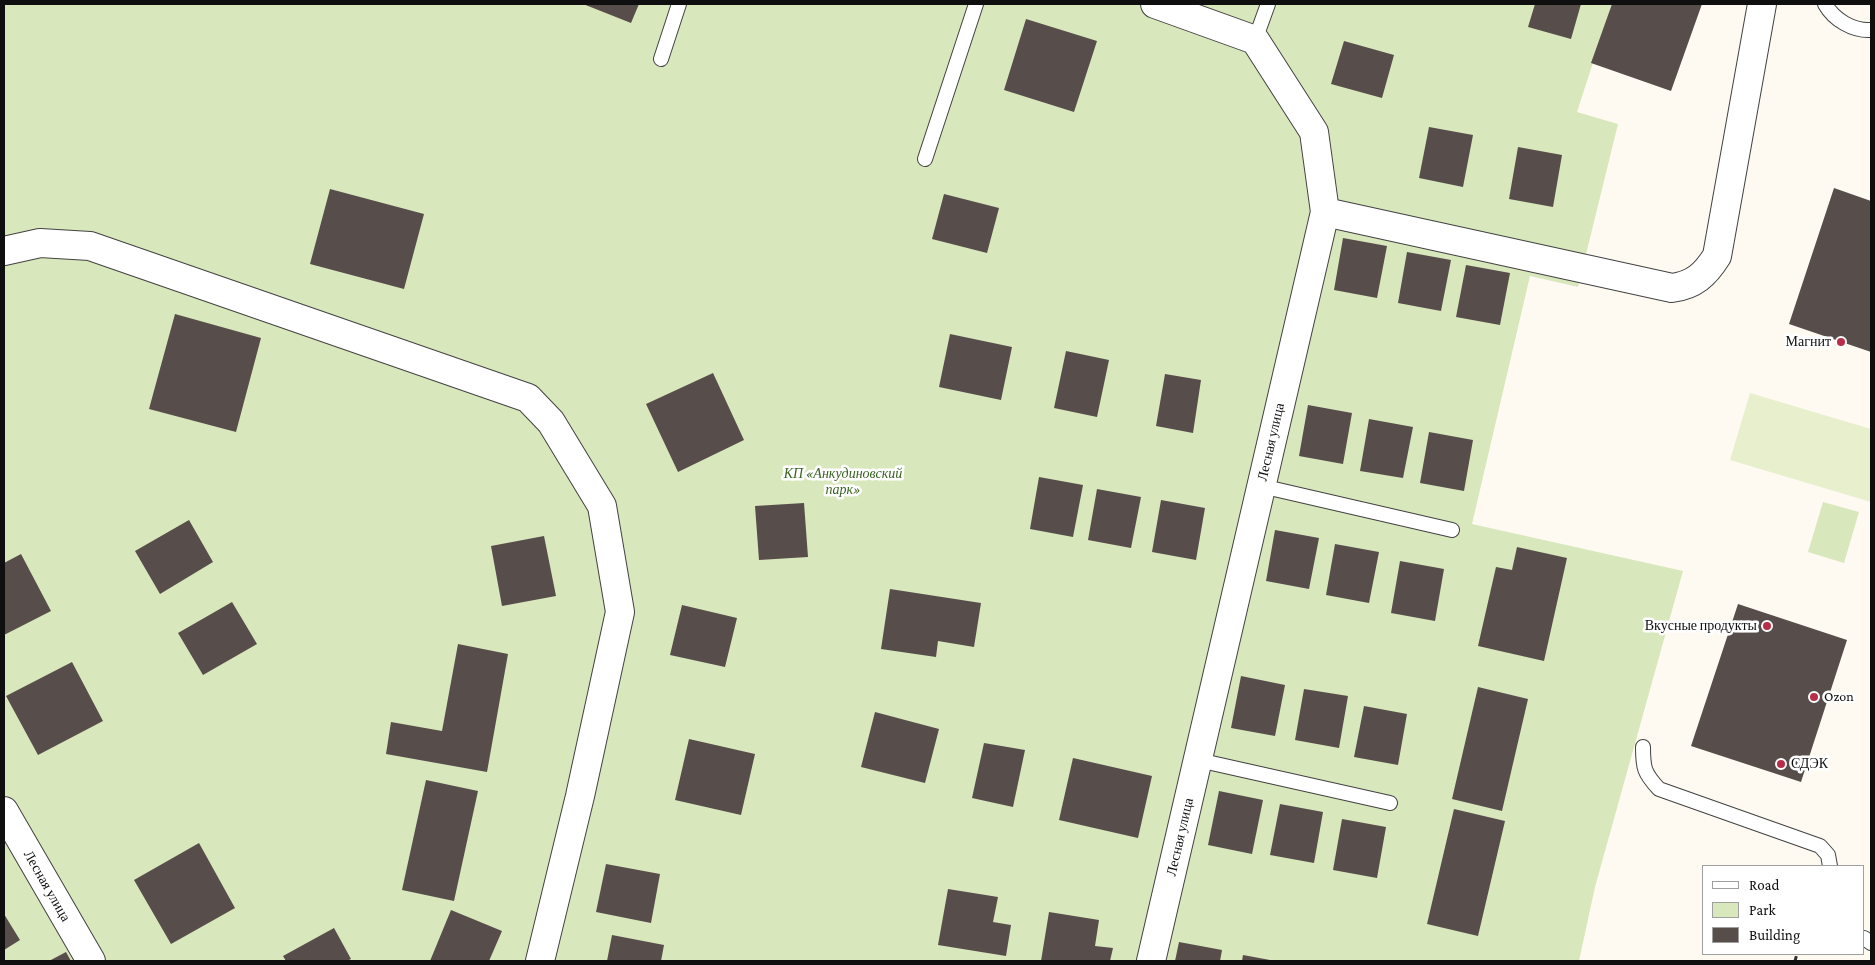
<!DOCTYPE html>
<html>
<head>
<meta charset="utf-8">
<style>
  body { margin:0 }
  #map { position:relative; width:1875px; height:965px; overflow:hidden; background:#fefaf1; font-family:"Crimson Pro",serif }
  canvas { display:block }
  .frame { position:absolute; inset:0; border:5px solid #0f0f0f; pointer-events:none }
  .legend { position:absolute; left:1702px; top:865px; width:162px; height:90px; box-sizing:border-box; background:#fff; border:1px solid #9f9f9f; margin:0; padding:6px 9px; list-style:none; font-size:15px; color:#0f0f0f }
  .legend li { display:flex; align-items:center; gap:10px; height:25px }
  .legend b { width:25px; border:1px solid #9f9f9f }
</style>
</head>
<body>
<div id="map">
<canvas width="1875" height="965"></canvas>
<div class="frame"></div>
<ul class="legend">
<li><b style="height:6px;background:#fff"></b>Road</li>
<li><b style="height:14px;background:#d9e7bc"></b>Park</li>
<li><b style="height:14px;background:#574e4b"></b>Building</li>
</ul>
</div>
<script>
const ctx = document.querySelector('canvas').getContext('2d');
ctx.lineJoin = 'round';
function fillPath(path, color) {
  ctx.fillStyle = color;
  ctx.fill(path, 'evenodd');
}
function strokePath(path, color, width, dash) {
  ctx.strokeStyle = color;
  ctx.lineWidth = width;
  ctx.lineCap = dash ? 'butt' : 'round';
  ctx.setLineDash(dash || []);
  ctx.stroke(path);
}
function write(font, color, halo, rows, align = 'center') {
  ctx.font = font + ' "Crimson Pro",serif';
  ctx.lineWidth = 5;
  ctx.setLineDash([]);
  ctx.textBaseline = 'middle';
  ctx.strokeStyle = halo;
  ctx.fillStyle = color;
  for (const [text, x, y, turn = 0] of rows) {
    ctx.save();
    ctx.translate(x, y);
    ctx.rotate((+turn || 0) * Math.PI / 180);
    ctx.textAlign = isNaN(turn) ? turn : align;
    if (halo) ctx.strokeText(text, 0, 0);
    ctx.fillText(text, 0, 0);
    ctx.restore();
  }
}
const green = new Path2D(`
  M4 4H1612L1577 112 1618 124 1578 287 1530 276 1472 524 1683 571 1595 887 1579 961H4Z
  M1823 502 1859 512 1844 563 1808 552Z`);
const pitch = new Path2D(`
  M1750 393 1871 429V502L1730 460Z`);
const building = new Path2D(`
  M583 4H639L631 23Z
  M1535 4H1581L1571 39 1528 27Z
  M1612 4H1702L1671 91 1591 63Z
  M1026 19 1097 41 1074 112 1004 90Z
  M1344 41 1394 55 1382 98 1331 84Z
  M1429 127 1473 135 1463 187 1419 178Z
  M1518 147 1562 155 1553 207 1509 199Z
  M1834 188 1871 201V352L1789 324Z
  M330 189 424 214 404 289 310 264Z
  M944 194 999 208 987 253 932 239Z
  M1343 238 1387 246 1377 298 1334 290Z
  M1407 252 1451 260 1441 311 1398 303Z
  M1466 265 1510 273 1500 325 1456 317Z
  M175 314 261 338 236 432 149 409Z
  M950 334 1012 347 1001 400 939 387Z
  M1066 351 1109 360 1097 417 1054 408Z
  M713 373 744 440 678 472 646 404Z
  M1165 374 1201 380 1193 433 1156 426Z
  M1308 405 1352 413 1343 464 1299 456Z
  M1369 419 1413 427 1403 478 1360 471Z
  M1429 432 1473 440 1464 491 1420 483Z
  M1039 477 1083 485 1073 537 1030 529Z
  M1097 489 1141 497 1131 548 1088 540Z
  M1161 500 1205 508 1196 560 1152 552Z
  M804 503 808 557 759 560 755 506Z
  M189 520 213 562 160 594 135 551Z
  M1275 530 1319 538 1309 589 1266 581Z
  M544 536 556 596 502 606 491 546Z
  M1335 544 1379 552 1369 603 1326 595Z
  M1517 547 1567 558 1544 661 1478 646 1496 567 1512 570Z
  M21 554 51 611 4 635V563Z
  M1400 561 1444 569 1435 621 1391 613Z
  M890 589 981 603 974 647 938 641 936 657 881 649Z
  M232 602 257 644 203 675 178 633Z
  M1738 604 1847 640 1801 782 1691 746Z
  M682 605 737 618 725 667 670 655Z
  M458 644 508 654 487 772 386 754 391 722 442 731Z
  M72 662 103 721 38 755 6 696Z
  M1241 676 1285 685 1275 736 1231 728Z
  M1478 687 1528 699 1502 811 1452 799Z
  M1304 689 1348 696 1339 748 1295 740Z
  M1364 706 1407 714 1398 765 1354 757Z
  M875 712 939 729 925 783 861 767Z
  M689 739 755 754 741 815 675 800Z
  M984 743 1025 750 1013 807 972 798Z
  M1073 758 1152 776 1138 838 1059 820Z
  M426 780 478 791 454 901 402 890Z
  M1219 791 1263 800 1252 854 1208 845Z
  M1280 804 1323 812 1314 863 1270 855Z
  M1454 809 1505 821 1478 936 1427 924Z
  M1342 819 1386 827 1377 878 1333 870Z
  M199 843 235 908 171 944 134 880Z
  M606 864 660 874 651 923 596 912Z
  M948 889 998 897 993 922 1011 925 1006 956 938 945Z
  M451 910 502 931 489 961H430Z
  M1049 912 1099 920 1095 946 1113 948 1110 961H1041Z
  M4 914 20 940 4 950Z
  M334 928 351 959 347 961H286L283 956Z
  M612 935 664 945 661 961H607Z
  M1179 942 1222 950 1220 961H1175Z
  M66 952 71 961H49Z
  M1243 955 1270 960V961H1242Z`);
const path = new Path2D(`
  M1795 961 1797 954`);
const lane = new Path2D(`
  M1825 4C1834 20 1853 31 1871 30
  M1255 40 1268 4
  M661 59 679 4
  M925 159 976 4
  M1261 486 1452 530
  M1643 747C1643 768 1644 773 1659 789L1820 846 1828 855 1830 866
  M1198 760 1390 803
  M1864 938 1871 943`);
const street = new Path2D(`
  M1325 212 1672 288C1694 285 1705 275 1717 256L1762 4
  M4 251 40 243 90 246 528 398 551 422 602 506 620 612 580 796 540 961
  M4 811 91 961
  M1151 961 1325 212 1314 132 1255 40 1155 4`);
const markers = [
  [1841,342,5,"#b72e48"],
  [1767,626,5,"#b72e48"],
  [1814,697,5,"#b72e48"],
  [1781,764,5,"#b72e48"]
];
const poiNames = [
  ["Магнит",1831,342],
  ["Вкусные продукты",1757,626],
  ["Ozon",1824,697,"left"],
  ["СДЭК",1791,764,"left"]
];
const streetNames = [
  ["Лесная улица",1271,442,-77],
  ["Лесная улица",1180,837,-77],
  ["Лесная улица",47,886,60]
];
const parkNames = [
  ["КП «Анкудиновский",843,474],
  ["парк»",843,490]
];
fillPath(green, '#d9e7bc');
fillPath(pitch, '#e8efcd');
fillPath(building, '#574e4b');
strokePath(lane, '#424242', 16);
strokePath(street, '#424242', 30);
strokePath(path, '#313131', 3, [5, 2.5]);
strokePath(lane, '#fff', 14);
strokePath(street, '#fff', 28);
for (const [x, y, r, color] of markers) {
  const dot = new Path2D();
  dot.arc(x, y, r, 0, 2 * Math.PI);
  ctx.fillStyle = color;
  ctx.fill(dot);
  strokePath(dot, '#fff', 2);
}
write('14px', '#0f0f0f', '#fff', poiNames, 'right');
write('14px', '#0f0f0f', '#fff', streetNames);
write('italic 14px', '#396322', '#fff', parkNames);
</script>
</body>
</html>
